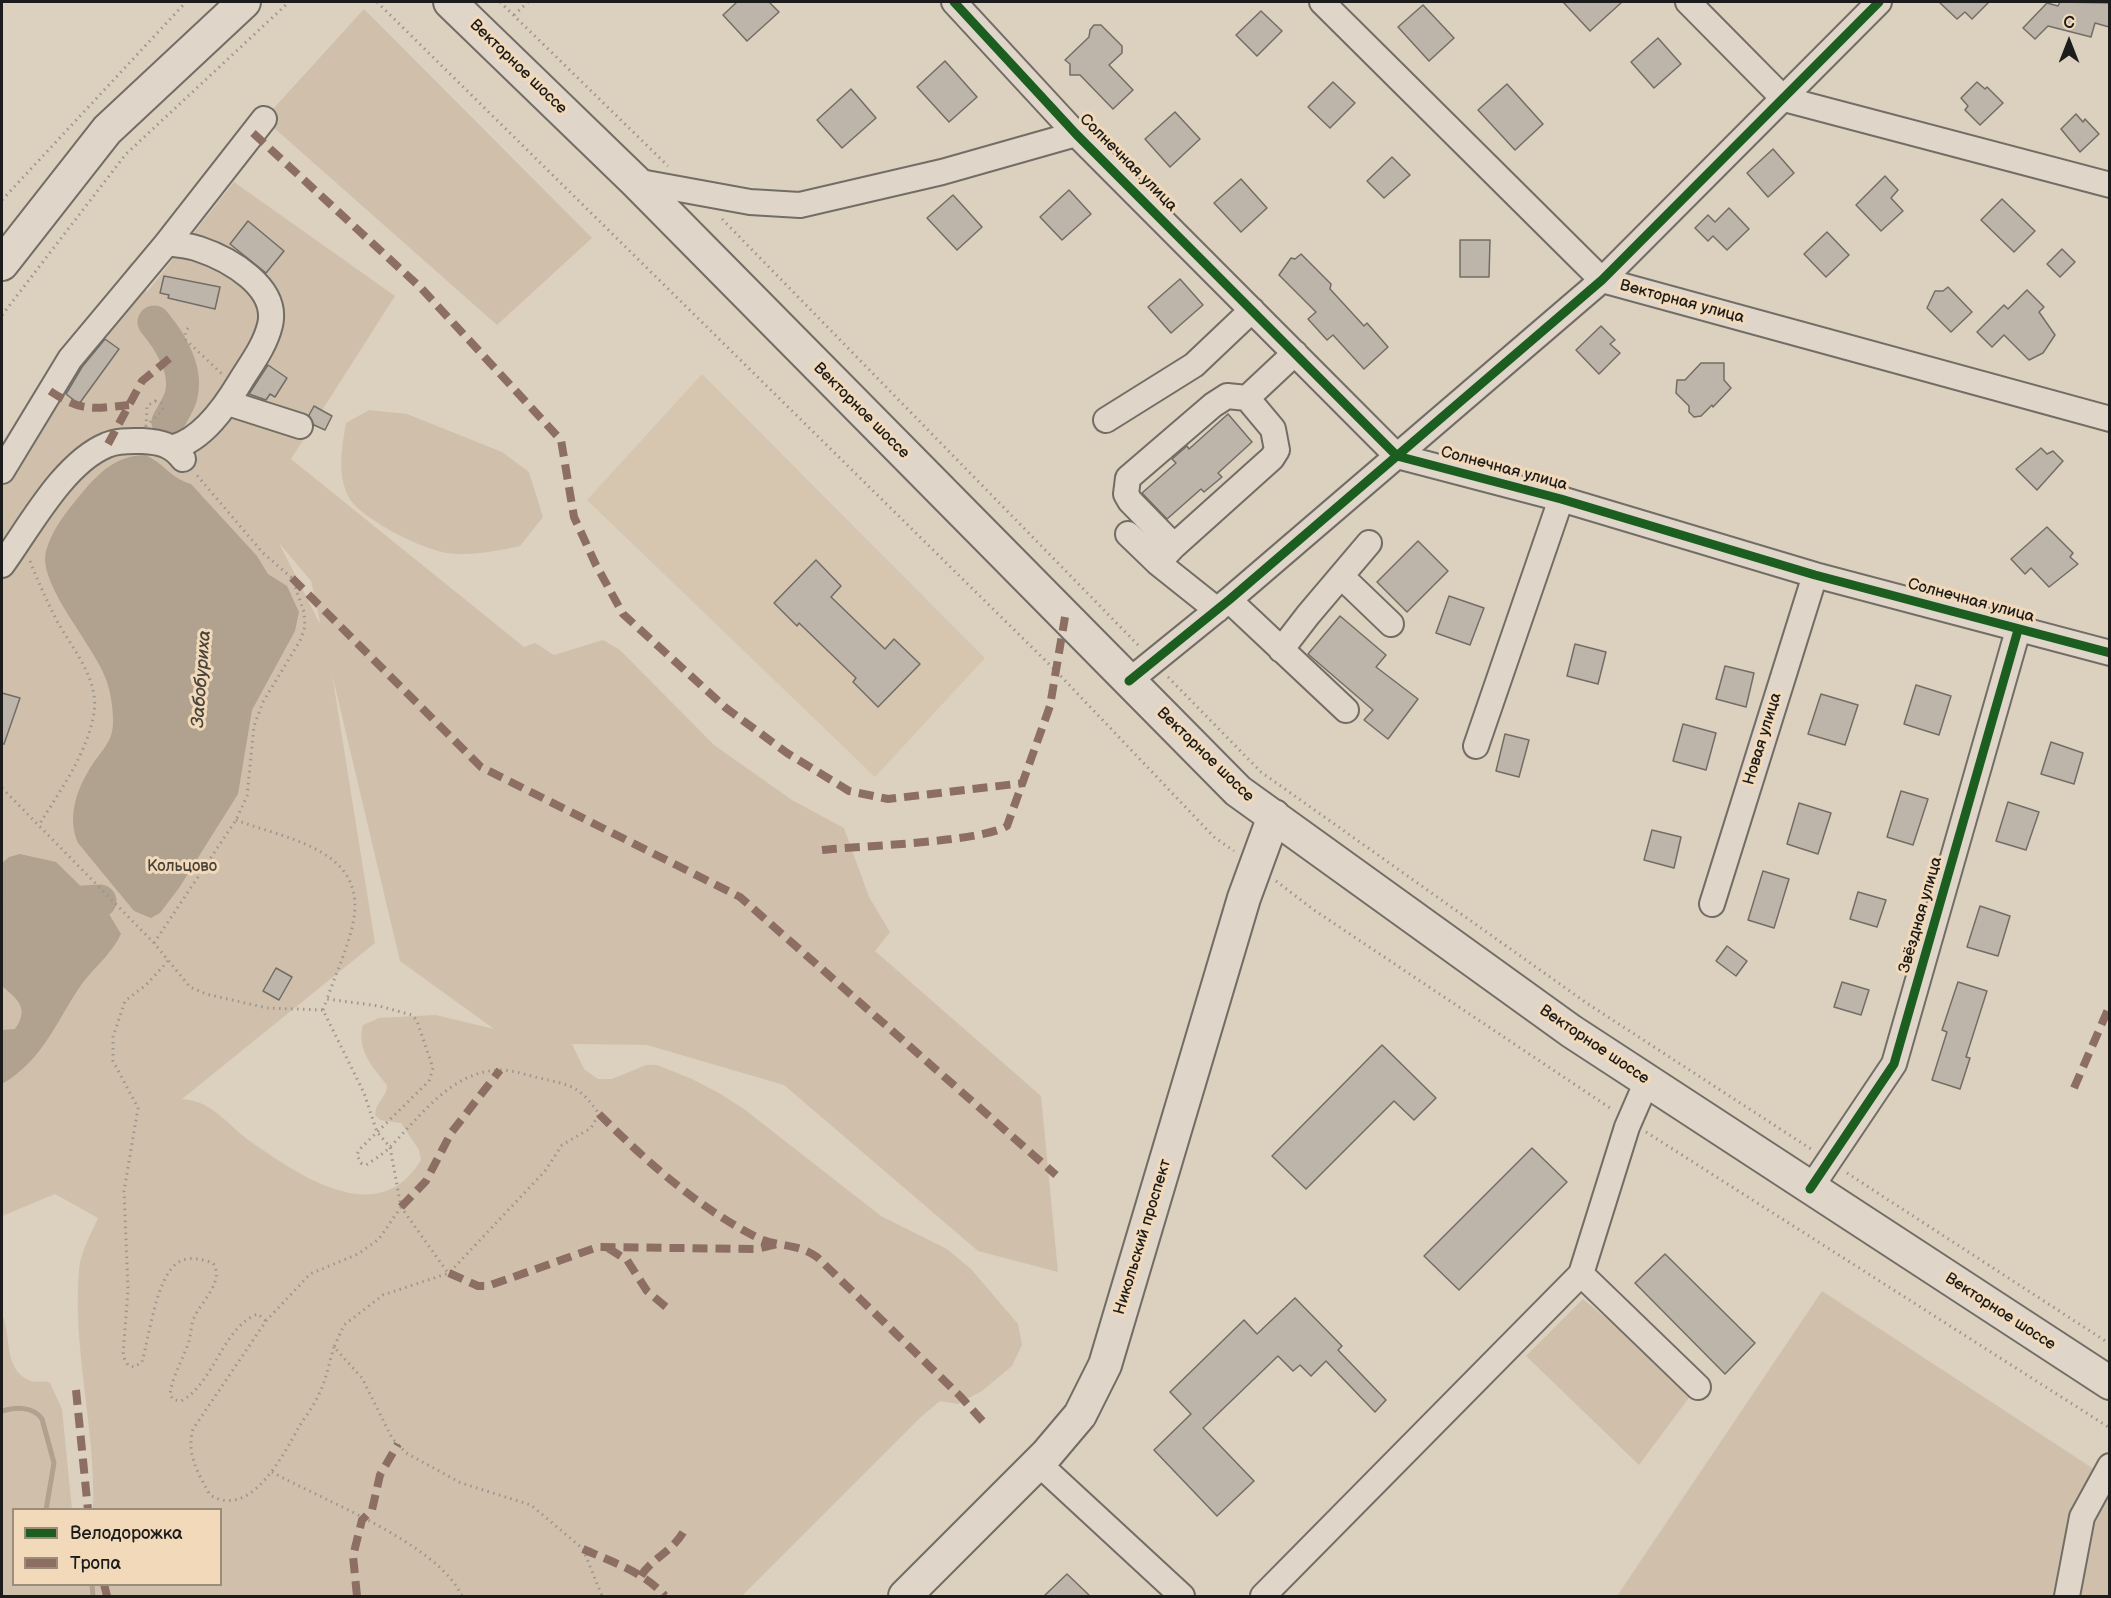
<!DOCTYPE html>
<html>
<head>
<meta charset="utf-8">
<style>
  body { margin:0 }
  #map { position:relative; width:2111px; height:1598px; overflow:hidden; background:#dcd0bf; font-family:"Balsamiq Sans",sans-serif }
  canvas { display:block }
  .frame { position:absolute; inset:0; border:3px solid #1c1c1c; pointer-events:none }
  .legend { position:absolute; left:12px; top:1508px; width:210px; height:78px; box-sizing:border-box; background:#f1d9b9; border:2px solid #9c8d7a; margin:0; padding:8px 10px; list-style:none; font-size:18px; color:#1c1c1c }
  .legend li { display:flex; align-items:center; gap:12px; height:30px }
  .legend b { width:30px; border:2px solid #9c8d7a }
  .north { position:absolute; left:2039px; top:12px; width:60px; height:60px; -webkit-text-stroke:4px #f1d9b9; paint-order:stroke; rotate:0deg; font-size:16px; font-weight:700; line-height:24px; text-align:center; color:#1c1c1c }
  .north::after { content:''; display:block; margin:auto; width:21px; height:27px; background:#1c1c1c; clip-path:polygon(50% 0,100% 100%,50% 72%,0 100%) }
</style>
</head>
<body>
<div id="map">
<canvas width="2111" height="1598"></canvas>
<div class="frame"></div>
<ul class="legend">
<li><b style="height:8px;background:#1b5e20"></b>Велодорожка</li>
<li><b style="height:8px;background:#8d6e63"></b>Тропа</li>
</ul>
<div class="north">С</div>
</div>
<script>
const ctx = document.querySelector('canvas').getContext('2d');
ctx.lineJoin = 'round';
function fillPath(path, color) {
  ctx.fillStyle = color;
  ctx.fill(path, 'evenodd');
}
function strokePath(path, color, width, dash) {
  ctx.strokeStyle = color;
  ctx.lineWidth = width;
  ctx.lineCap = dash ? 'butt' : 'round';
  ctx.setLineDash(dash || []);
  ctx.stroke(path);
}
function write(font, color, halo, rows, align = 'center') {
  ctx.font = font + ' "Balsamiq Sans",sans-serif';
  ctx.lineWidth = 6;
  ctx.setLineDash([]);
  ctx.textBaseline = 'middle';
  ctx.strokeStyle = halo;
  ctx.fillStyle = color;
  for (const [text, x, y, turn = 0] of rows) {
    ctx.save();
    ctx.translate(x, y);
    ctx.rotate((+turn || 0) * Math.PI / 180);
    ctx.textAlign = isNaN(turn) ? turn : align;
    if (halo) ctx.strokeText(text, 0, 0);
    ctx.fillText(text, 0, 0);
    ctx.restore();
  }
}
const built = new Path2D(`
  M702 374 985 658 875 777 587 500Z`);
const green = new Path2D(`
  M364 9 592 238 497 325 264 119Z
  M234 182 395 296 291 459 524 647 535 643 554 655 603 640 620 650 714 745 792 800 844 828 869 897 890 932 875 951 1041 1096 1058 1272 978 1251 784 1085 647 1045 572 1044 584 1069 598 1079H612L646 1065H657L692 1079 719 1093 744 1109 881 1216 947 1249 971 1269 1018 1324 1022 1345 1012 1366 982 1391 958 1404 940 1401 922 1416 742 1596H2V1314C12 1334 2 1370 31 1381 38 1383 44 1380 50 1383L62 1409 72 1509 14 1510V1584H97L103 1588 108 1584H220V1510L93 1509C96 1429 72 1350 79 1270 80 1253 91 1234 98 1218L55 1194 2 1216V460L131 262 147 292ZM279 543 311 581 320 622H319ZM332 674 400 961 494 1029 436 1015 379 1018 363 1025C356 1049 373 1068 387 1085 387 1097 375 1103 375 1115L380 1120 401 1123 419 1150 421 1160C379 1230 302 1177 254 1144 228 1127 215 1101 182 1099L375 943Z
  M369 410 407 414 502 452 529 472 543 517 520 546C497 551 471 556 447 553 422 549 360 519 348 496 337 473 342 447 346 423Z
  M1822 1291 2109 1479V1596H1617Z
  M1583 1299 1694 1391 1639 1465 1526 1356Z`);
const water = new Path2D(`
  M145 455C164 463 170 478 191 484L257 556 268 574 287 586 299 612 295 631 252 710 238 794 179 888 160 913 151 918 134 911 78 843C66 815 78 786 94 762 104 748 113 740 113 722 113 709 111 694 107 682 97 648 37 585 46 551 52 529 67 511 81 494 100 472 115 456 145 455Z
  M20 854 56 862 109 914 121 934C113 952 96 966 84 981 56 1020 45 1059 2 1084V1030L15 1029C30 1008 17 999 2 986V863L9 857Z`);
const stream = new Path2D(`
  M2 1411C15 1407 33 1406 42 1419L54 1463 46 1510
  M92 1584 93 1596`);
const river = new Path2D(`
  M154 322C170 341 188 370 181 396 179 404 172 414 168 422
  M2 916 67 903 100 901`);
const building = new Path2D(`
  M737 2H769L779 12 747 41 723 15Z
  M1563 2H1622L1590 31Z
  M1939 2H1989L1972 19 1965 12 1957 19Z
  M2060 2 2109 3V27L2095 23 2091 37 2048 26 2035 39 2023 28 2047 3 2058 6Z
  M1423 5 1454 38 1429 61 1398 27Z
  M1261 11 1282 31 1257 56 1236 35Z
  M1094 25H1101L1122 46V53L1109 65 1133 90 1113 109 1080 75H1070V64L1065 60 1089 37 1090 30Z
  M1658 38 1681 64 1654 88 1631 62Z
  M945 61 977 97 949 122 917 87Z
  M1333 82 1355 103 1330 128 1308 107Z
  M1977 82 1985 89 1987 87 2003 103 1980 125 1965 110 1968 106 1961 98Z
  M1507 84 1543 124 1515 150 1478 110Z
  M851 89 876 118 842 148 817 120Z
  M1175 112 1200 139 1170 167 1145 139Z
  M2076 114 2083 122 2085 119 2099 134 2080 152 2061 129Z
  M1773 149 1794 173 1768 197 1747 173Z
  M1392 157 1410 175 1384 198 1367 181Z
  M1885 176 1898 190 1891 198 1903 211 1881 231 1856 205Z
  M1241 179 1267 208 1241 232 1214 203Z
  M1069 190 1091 214 1062 240 1040 217Z
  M953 195 982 227 957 250 927 218Z
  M2002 199 2035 231 2014 252 1981 220Z
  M1729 208 1749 229 1727 250 1713 236 1708 241 1695 228 1708 215 1715 222Z
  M248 221 284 251 266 273 230 244Z
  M1827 232 1849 255 1826 277 1804 254Z
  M1460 240H1490L1489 277H1460Z
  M2062 249 2075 262 2060 277 2047 264Z
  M1301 254 1331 284 1330 289 1364 326 1367 323 1388 347 1364 369 1333 335 1327 340 1308 319 1316 312 1279 275 1291 258 1295 259Z
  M164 276 220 287 215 309 168 298 169 295 160 293Z
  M1180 279 1203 305 1171 333 1148 307Z
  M1948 287 1972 312 1951 332 1927 308 1935 291H1943Z
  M2027 290 2044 307 2039 312 2055 335 2043 353 2029 360 2004 335 1992 347 1977 332 2004 305 2008 309Z
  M1601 326 1615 340 1610 344 1620 353 1599 374 1576 350Z
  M105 339 119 349 79 404 66 394 82 367Z
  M1701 363H1724V380L1731 388 1713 407 1712 405 1701 416 1694 417 1689 412V406L1676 393 1677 380H1685Z
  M268 365 287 378 275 397 270 394 266 400 249 394Z
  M314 406 332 416 325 430 314 425 309 415Z
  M1228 414 1252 442 1218 473 1222 477 1204 492 1201 489 1167 519 1142 493 1176 463 1172 459 1187 446 1189 449Z
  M2041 448 2047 454 2053 451 2063 461 2037 490 2016 469Z
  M2047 527 2073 553 2070 557 2078 564 2049 587 2031 568 2025 574 2011 559Z
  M1418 541 1448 571 1407 612 1377 582Z
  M816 560 841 586 831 597 885 649 894 639 920 664 878 707 853 682 856 678 799 623 797 626 774 603Z
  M1449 596 1484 608 1470 645 1436 633Z
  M1340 616 1386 655 1376 667 1418 699 1388 739 1364 720 1373 710 1308 654Z
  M1575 644 1606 652 1598 684 1567 676Z
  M1725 666 1754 673 1746 707 1716 699Z
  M1916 685 1951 696 1939 735 1904 724Z
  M2 693 20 698 4 744H2Z
  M1821 694 1858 705 1845 745 1808 734Z
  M1683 724 1716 733 1706 770 1673 761Z
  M1505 734 1529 740 1519 777 1496 771Z
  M2051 742 2083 753 2074 784 2041 774Z
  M1901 791 1928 799 1913 845 1887 837Z
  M2008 802 2039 812 2026 850 1996 841Z
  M1799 803 1831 813 1818 854 1787 844Z
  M1652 830 1681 837 1674 868 1644 860Z
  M1763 871 1789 879 1774 928 1748 920Z
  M1858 892 1886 900 1877 927 1850 919Z
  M1980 906 2010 916 1998 956 1967 947Z
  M1727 946 1747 961 1736 976 1716 961Z
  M276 968 292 977 279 1000 263 991Z
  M1842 982 1869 990 1861 1015 1834 1007Z
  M1958 982 1987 991 1966 1057 1970 1058 1960 1089 1932 1080 1947 1032 1942 1030Z
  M1382 1045 1436 1098 1414 1120 1394 1101 1306 1189 1272 1156Z
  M1532 1148 1567 1182 1459 1290 1424 1256Z
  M1665 1254 1755 1343 1725 1374 1635 1283Z
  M1295 1298 1342 1346 1338 1350 1386 1400 1375 1412 1326 1361 1311 1376 1300 1365 1293 1371 1278 1356 1203 1428 1254 1481 1217 1516 1154 1450 1191 1414 1170 1392 1244 1320 1257 1334Z
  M1067 1574 1090 1596H1044Z`);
const path = new Path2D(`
  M377 2 1055 670 1214 837 1234 851
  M500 2 668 166
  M514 15 528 2
  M2 200 186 2
  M722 219 1139 646
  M2 315 126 154 289 2
  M188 328 185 333 186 340 222 374
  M155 401 161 403 163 410 146 426 147 406Z
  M30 561C38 582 47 601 57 621 73 650 102 682 93 718 85 757 59 792 39 825
  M1168 677 1261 772 1588 1004 1811 1149
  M2 788 154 943 190 987 206 994 267 1008 323 1010 364 1093 377 1132 390 1147 401 1207 448 1273
  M236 820C292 841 371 850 352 928 346 952 335 976 327 999
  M1276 881 1314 910 1613 1110
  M154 943 236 820 247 796 254 726 263 702 301 639 305 626 304 612 292 578 263 553 195 473
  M168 961 146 985 125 1001 113 1037V1061L138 1108 124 1191 128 1289 123 1356 128 1365 134 1367 142 1362C149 1337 156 1280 176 1264 187 1255 201 1259 213 1263 225 1282 201 1301 194 1318 191 1325 191 1334 189 1341 183 1360 172 1376 170 1395L174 1400 181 1401C214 1384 223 1326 258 1314L266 1321
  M323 1010 327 999 379 1006 412 1015 417 1021 433 1068 429 1081 359 1150 357 1155 361 1163 366 1165C375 1159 385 1153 392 1145 422 1114 454 1069 503 1070 515 1071 527 1075 539 1078 571 1085 580 1086 599 1114L591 1128 562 1145 545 1171 449 1273 383 1295 344 1325 334 1347 362 1378 392 1438 406 1453 461 1483 531 1505 583 1549 602 1596
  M1646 1132 2110 1428
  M1847 1173 2110 1344
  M334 1347C329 1363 326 1381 318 1396 313 1407 305 1417 299 1427 283 1455 251 1520 210 1495 198 1473 186 1454 193 1429L266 1321 310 1274 358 1254 379 1239 401 1207
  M272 1472C324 1501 437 1543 462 1596`);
const minor = new Path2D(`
  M954 2 1076 134 1397 456 1561 499 1815 575 2110 653
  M1322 2 1602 280 2110 419
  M1688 2 1784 99 2110 185
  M635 181 750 202 800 205 942 172 1076 134
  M167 243 264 119
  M1247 398 1273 429 1277 450 1272 458 1174 546 1130 501 1126 494 1128 478 1213 405 1227 396 1247 398 1295 353
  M228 403 300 426
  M1106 420 1194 365 1252 310
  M2 471 70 359 167 243C177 245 189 245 199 249 229 259 279 287 270 325 265 346 251 364 240 382 225 407 203 439 174 447
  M1128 534 1158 563
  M1174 546 1158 563 1217 610
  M2 565C29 528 63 463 107 445 118 440 131 441 143 441 161 442 172 445 183 459
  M1341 576 1391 624
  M1229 600 1346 710
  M1281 650 1308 615 1369 543
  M1129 681 1229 600 1602 280 1879 2
  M1476 746 1561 499
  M1712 904 1815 575
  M1810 1189 1894 1064 2018 630
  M1581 1274 1698 1387
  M1038 1463 1182 1596
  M1263 1596 1581 1274 1627 1127 1647 1081
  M2067 1596 2082 1517 2110 1466`);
const major = new Path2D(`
  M450 2 635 181 1238 791 1571 1031 2110 1383
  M2 264 107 130 244 2
  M905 1596 1047 1454 1080 1415 1105 1365 1244 898 1274 816`);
const quiet = new Path2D(`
  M253 133 421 288 561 440 574 517 596 565 623 614 726 708 787 753 849 791 888 799 1024 783
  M50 391C82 412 91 409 129 405
  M108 444 142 381 170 358
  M292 578 481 767 740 897 1056 1175
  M822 850C859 846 982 842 1007 826L1050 706 1065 617
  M2074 1088 2110 1005
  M599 1114C645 1160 697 1207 756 1237 776 1247 798 1243 817 1257L960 1396 987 1426
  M401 1207 426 1181 451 1133 500 1070
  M608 1248 627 1260 647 1291 666 1307
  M449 1273 478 1286H488L598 1247 756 1249 778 1244
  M76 1390 88 1510
  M583 1549C612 1562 644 1572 665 1596
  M641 1576C651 1559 672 1552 684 1531
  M104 1584 107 1596
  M357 1596 353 1556 362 1520 372 1510 380 1475 398 1444`);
const cycleway = new Path2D(`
  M954 2 1076 134 1397 456 1561 499 1815 575 2110 653
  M1129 681 1229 600 1602 280 1879 2
  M1810 1189 1894 1064 2018 630`);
const streetNames = [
  ["Векторное шоссе",518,67,44],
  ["Солнечная улица",1128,163,45],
  ["Векторная улица",1682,302,15],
  ["Векторное шоссе",861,411,45],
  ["Солнечная улица",1504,469,15],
  ["Солнечная улица",1971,601,15],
  ["Новая улица",1763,739,-73],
  ["Векторное шоссе",1205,755,44],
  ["Звёздная улица",1921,915,-74],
  ["Векторное шоссе",1594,1045,34],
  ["Никольский проспект",1143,1237,-73],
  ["Векторное шоссе",2000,1312,33]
];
const parkNames = [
  ["Кольцово",182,867]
];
const waterNames = [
  ["Забобуриха",202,679,-86]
];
fillPath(built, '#d6c6af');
fillPath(green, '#d0c0ab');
fillPath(water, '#b0a28f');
strokePath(stream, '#b0a28f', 5);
strokePath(river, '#b0a28f', 33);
fillPath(building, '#beb5aa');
strokePath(building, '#726d65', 1.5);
strokePath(minor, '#726d65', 28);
strokePath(major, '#726d65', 36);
strokePath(path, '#9c968e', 3, [1.5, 4.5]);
strokePath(minor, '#dfd5c9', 24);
strokePath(major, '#dfd5c9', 32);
strokePath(quiet, '#8d6e63', 8, [15, 8]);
strokePath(cycleway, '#1b5e20', 9);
write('16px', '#1c1c1c', '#f1d9b9', streetNames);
write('16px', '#47423c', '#f1d9b9', parkNames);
write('italic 18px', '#49443d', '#f1d9b9', waterNames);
</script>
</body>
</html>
